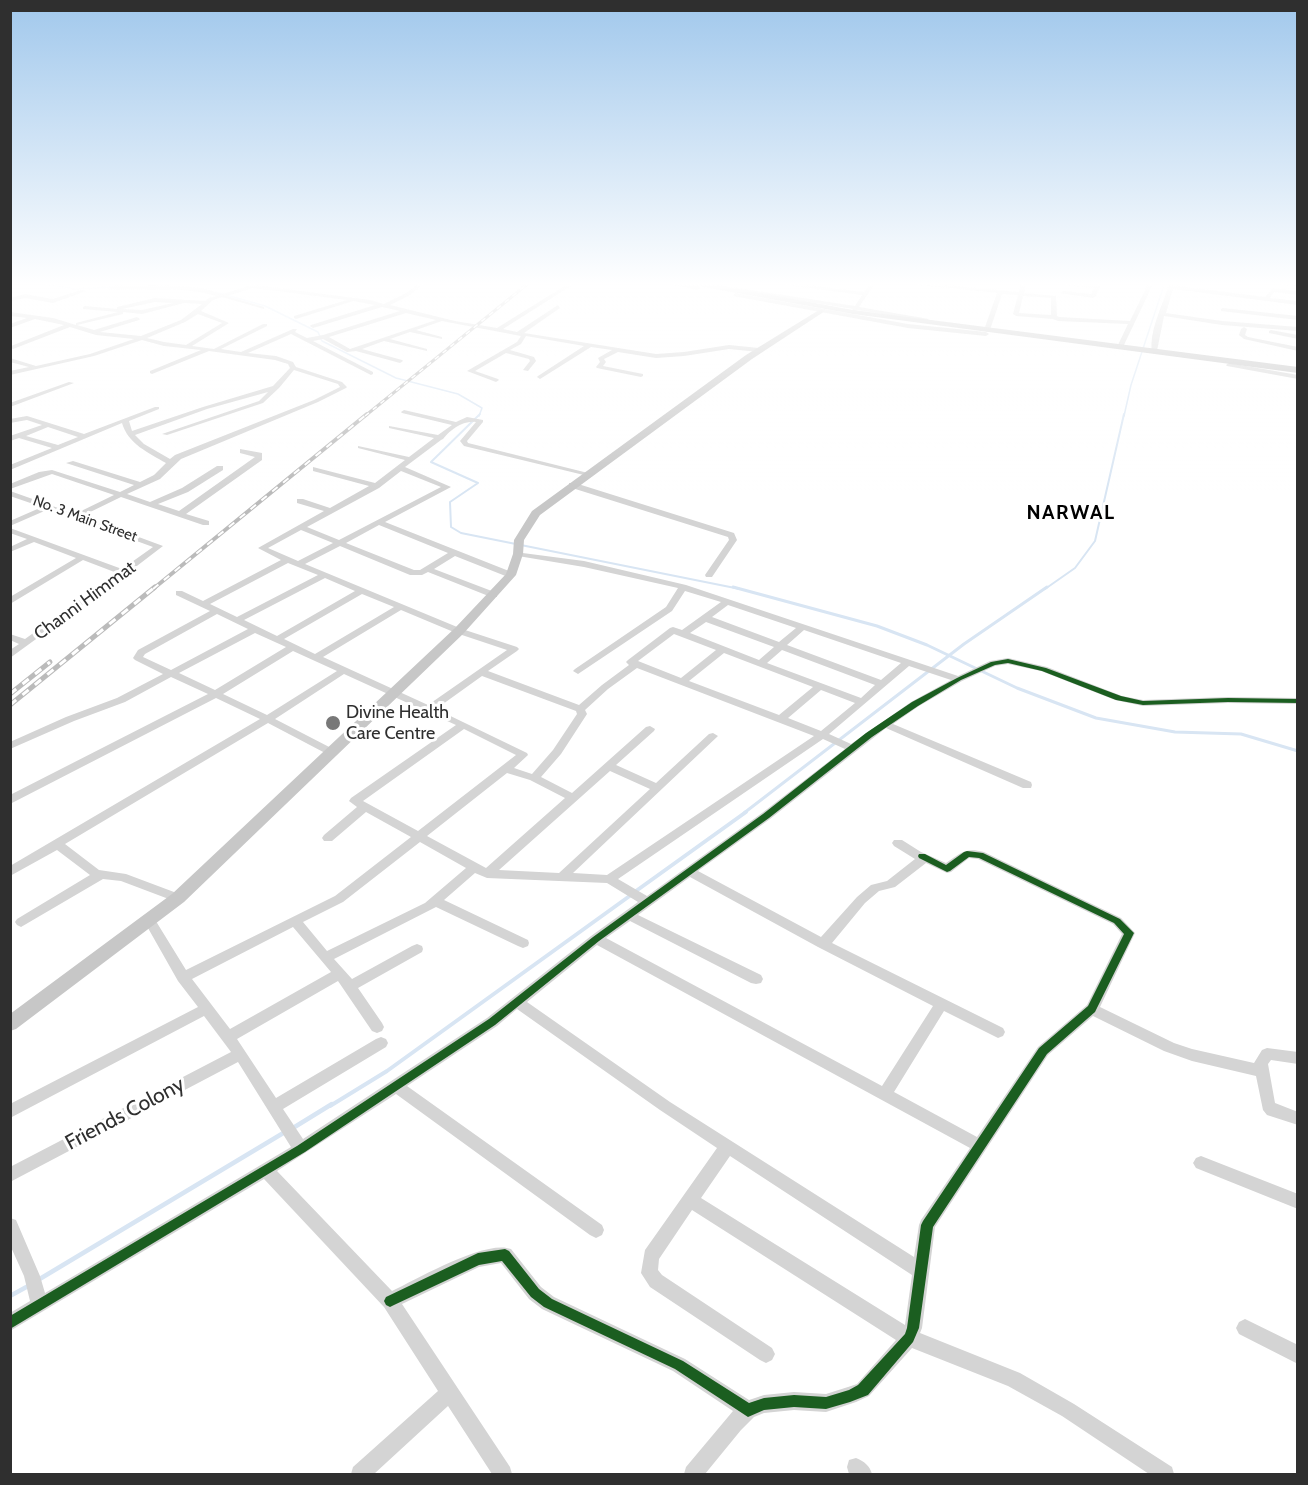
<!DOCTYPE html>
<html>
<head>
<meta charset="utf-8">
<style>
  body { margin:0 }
  #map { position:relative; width:1308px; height:1485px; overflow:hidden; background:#fff; font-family:Cabin,sans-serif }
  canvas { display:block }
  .frame { position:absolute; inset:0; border:12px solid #2f2f2f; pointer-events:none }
</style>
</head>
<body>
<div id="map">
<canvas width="1308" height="1485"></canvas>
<div class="frame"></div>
</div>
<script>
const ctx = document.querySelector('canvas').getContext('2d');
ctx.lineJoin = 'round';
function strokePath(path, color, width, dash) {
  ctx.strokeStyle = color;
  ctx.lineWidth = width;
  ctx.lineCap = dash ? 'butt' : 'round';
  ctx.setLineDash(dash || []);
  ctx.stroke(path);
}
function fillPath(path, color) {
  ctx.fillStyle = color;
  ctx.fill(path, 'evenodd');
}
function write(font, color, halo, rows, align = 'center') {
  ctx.font = font + ' Cabin,sans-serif';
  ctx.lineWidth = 6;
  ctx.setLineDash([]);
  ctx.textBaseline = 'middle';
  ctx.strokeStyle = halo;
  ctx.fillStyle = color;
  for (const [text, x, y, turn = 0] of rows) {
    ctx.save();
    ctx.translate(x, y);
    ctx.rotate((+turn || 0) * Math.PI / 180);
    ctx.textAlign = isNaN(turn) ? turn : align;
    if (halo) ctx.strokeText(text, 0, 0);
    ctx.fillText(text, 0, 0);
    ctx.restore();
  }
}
const streamFar4 = new Path2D(`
  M36 282 76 289 114 287
  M216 292 265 306 318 332 322 341 396 378 458 394 482 408 479 416
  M1124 416 1131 385 1165 282`);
const streamFar3 = new Path2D(`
  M480 414 431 462 478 483 450 502 451 527 461 533 740 589
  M1045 589 1075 568 1095 541 1124 414`);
const streamFar2 = new Path2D(`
  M733 587 877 626 927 645 1017 688 1096 718 1175 732 1241 734 1298 751
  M744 813 964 644 1047 587`);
const streamFar1 = new Path2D(`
  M636 891 746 812
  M330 1106 387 1071 631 895`);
const stream = new Path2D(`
  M293 1128 332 1104
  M38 1280 285 1132
  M10 1296 30 1285`);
const minor = new Path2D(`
  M253 282H258L256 285 370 300 384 304 406 293 421 282H426L410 295 390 305 455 321 497 328 571 282H577L503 329 517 332 558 305 560 308 524 333 656 354 684 352 729 345 759 348 762 350 759 352 729 349 684 356 656 358 618 352 604 359 606 362 603 366 643 374V376L641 377 597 368 596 367 600 362 598 358 612 350 591 347 540 379 537 377 538 376 584 346 526 336 521 344 510 350 534 357 536 361 528 371 523 370 530 361 529 359 506 353 475 371 498 379 499 380 496 382 467 371 517 342 521 336 442 321 416 330 442 337V339L410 332 390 339 427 349V351L384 341 362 349 402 360 403 361 400 363 356 351 347 352 323 339 313 341 373 372V374L371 375 291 334 248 353 276 356 293 362 296 367 342 382 347 387 346 388 318 402 181 459 160 479 127 494 150 502 182 488 217 466H223V470L188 492 158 504 179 511 255 457 240 453V449L262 453V460L186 514 209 521V525H203L121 497 82 516 163 546 129 572 128 575H124L10 658V650L19 644 10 640V634L25 639 117 573 83 560 10 604V597L76 558 34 542 10 552V547L27 539 10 533V528L122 569 153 547 49 509 10 526V521L42 507 10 496V491L75 514 114 495 52 474 10 489V484L39 472 52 470 120 492 134 485 66 463 73 461 140 482 154 475 166 463C149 453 128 444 122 423L10 470V465L52 448 19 438 10 441V436L42 425 27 420 10 423V419L27 416 84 434 155 407H159V409L129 421 132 431 203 407 273 386 290 368 288 364 275 360 209 351 152 374 150 373V371L201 350 164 346 142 340 94 356 10 375V371L29 367 10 362V358L36 366 90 354 134 339 96 335 70 327 13 349 11 348V346L64 325 35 319 10 328V324L27 318 10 316V312L53 318 76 325V323L118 312 83 309V307L85 306 117 309V307L155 298 205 301 209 298 216 296C181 285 145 292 109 289L111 286 165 285 203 288 222 294 249 286ZM253 288 347 300 294 316V318L296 319 353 301 375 305 311 325 310 326 313 328 382 307 400 311 323 335 307 338 295 332 297 329H293L241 352 221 349 267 326V324H263L214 349 192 346 229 323 201 311 213 300 222 297 264 309V307L227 296ZM155 302 173 303 142 310 122 309ZM184 303 202 304 181 320 141 336 100 332 139 320 140 319 137 317 94 330 77 325 123 314V312L142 314ZM406 313 436 320 350 349 329 337ZM198 314 222 323 186 345 164 342 147 338 185 322ZM294 370 338 384 340 387 314 400 175 455 170 459 144 444 135 435 207 409 268 392 259 401 162 434 167 435 263 403 279 388ZM48 427 78 437 58 445 26 436Z
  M765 282H781L864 292 871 282H876L859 307 929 319 926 321 857 310 853 314 850 312 853 309 728 289 731 287 855 306 862 295Z
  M892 282H912L1019 292 1021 282H1027L1024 293 1056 296 1057 316 1059 317 1130 321 1149 282H1154L1123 347 1120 349 1117 347 1128 324 1058 321 1053 319 1016 316 1013 314 1018 295 1002 294 990 330 987 332 984 330 997 293ZM1023 296 1051 298V315L1019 313Z
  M1041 282 1095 285 1096 282H1102L1096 296 1093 298 1060 293 1063 291 1091 294 1094 288Z
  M1273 282 1298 283V286L1275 284Z
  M1171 285 1265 297 1273 288 1298 291V295L1274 292 1270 298 1298 301V305L1173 289 1166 313 1222 321 1298 327V331L1222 325 1164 316 1157 351 1152 352C1149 331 1162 307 1168 287Z
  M81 290 86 291 53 303 25 298 10 301V298L25 294 53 299Z
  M735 293 908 324 986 332 989 334 986 336 908 328 733 296Z
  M1223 308 1298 316V320L1221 311V309Z
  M1244 327 1247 329 1245 335 1248 337 1298 347V351L1244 339 1239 335 1241 329Z
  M1271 330 1298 335V339L1269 333V331Z
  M1229 363 1298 375V379L1227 366 1226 365Z
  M69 382 74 383 10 407V403Z
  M404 410 456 422 467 417 483 420V422L467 441 468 443 592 474 588 476 464 446 460 441 476 422C463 420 450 430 443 439L441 440 405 467 451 487 385 522 514 573V577H508L455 556 434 569 497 593V597H491L428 572 422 575H410L340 546 305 564 462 629 517 647 519 649 517 651 488 671 579 705 602 685 629 665 626 662 628 660 670 628 673 627 682 630 721 602 685 591 672 611 578 674 573 671 575 669 666 607 678 588 584 567 518 556H515V552L584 561 686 585 958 676 990 661 1008 658 1047 667 1122 696 1143 700 1228 697 1298 698V704L1228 703 1143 706 1115 700 1041 671 1008 664 995 666 962 681 919 706 893 724 1031 782 1032 785 1031 788H1023L886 728 770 819 698 871 821 937 857 897 871 885 887 881 915 859 894 846 892 843 894 840H902L921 852 946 863C961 853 965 847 984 852L1121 918 1135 933 1100 1007 1174 1043 1192 1049 1254 1063 1262 1050 1267 1048 1298 1052V1064L1271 1060 1268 1064 1275 1103 1298 1112V1125L1267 1115 1263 1110 1256 1076 1192 1061 1164 1051 1093 1016 1048 1055 935 1227 922 1328 920 1333 1020 1373 1074 1404 1172 1467 1174 1474H1149L1062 1416 1008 1386 912 1348 869 1396 856 1402 826 1412 794 1410 764 1413 754 1417 741 1430 705 1474H684L686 1467 733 1411 673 1371 542 1309 529 1299 501 1263 479 1267 402 1304 510 1467 512 1474H492L448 1406 374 1474H351L353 1467 438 1391 384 1307 264 1179 10 1331V1313L30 1301 24 1276 10 1245V1218L16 1220 40 1276 45 1293 291 1147 238 1062 10 1182V1167L231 1052 204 1016 10 1118V1104L198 1007 178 981 144 921 146 918 150 916 154 918 186 970 335 896 411 837 366 812 332 841H324L322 838 324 835 357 807 349 801 351 798 456 725 344 674 275 719 335 750 336 752 335 754H327L268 723 65 844 99 870 126 874 182 895 184 898 182 901H174L121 881 103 879 21 927 17 925 15 922 17 919 90 875 57 850 10 876V866L260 719 216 698 10 804V795L208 694 171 677 125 702 74 721 10 749V742L66 717 117 698 163 674 135 660 133 658 138 650 210 611 176 595V591H182L203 601 281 560 258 548 324 511 297 503V499H303L330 508 369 486 313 471V467L375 483 405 460 358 448V446L409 457 434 438 389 428V426L438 435 452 425 402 413 401 412ZM401 471 441 487 339 540 307 527 379 488ZM379 525 448 553 420 570H414L346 543ZM301 530 333 543 298 561 268 548ZM288 563 318 575 237 617 210 604ZM325 578 355 591 277 636 244 620ZM362 594 394 607 315 654 284 639ZM728 605 796 628 779 642 712 617ZM401 610 456 633 507 650 428 705 323 657ZM217 614 248 629 171 670 143 657 145 654ZM706 622 774 647 759 660 690 633ZM804 630 901 663 881 680 787 645ZM255 633 286 647 215 690 179 673ZM674 634 716 650 681 678 638 661ZM782 650 875 685 861 698 767 663ZM293 651 337 671 267 715 223 694ZM724 653 813 687 779 715 689 681ZM909 666 951 680 911 702 851 744 829 734ZM637 668 814 736 607 875 573 873 718 736 713 733 709 734 656 783 616 765 654 731 655 729 650 726 646 727 572 793 541 777 561 754 587 714 585 710 608 689ZM482 676 576 711 577 714 553 750 532 774 514 768 528 755 527 753 436 709ZM821 690 855 703 821 731 788 718ZM464 729 516 755 418 831 363 801ZM823 739 845 749 762 813 647 896 618 879ZM610 771 650 789 559 873 499 870ZM507 773 530 780 565 798 486 868 427 836ZM420 842 466 868 425 903 327 951 303 922 343 902ZM969 858 978 859 1113 924 1122 934 1087 1005 1038 1047 977 1137 894 1092 944 1011 998 1038 1003 1036 1005 1032 1003 1028 832 943 865 903 879 891 895 887 926 863 947 873 951 872ZM475 873 487 878 607 883 638 902 591 936 487 1018 303 1139 283 1109 386 1047 388 1043 386 1039 381 1037 376 1039 276 1098 237 1039 338 981 372 1031 377 1033 382 1031 384 1027 382 1023 358 988 422 952 423 949 422 946 417 944 412 946 352 979 334 959 436 907 518 946 523 948 528 946 529 943 528 940 444 900ZM690 877 818 947 933 1006 882 1086 606 938 630 921 751 983 756 984 761 983 763 979 761 975 638 915ZM293 927 331 972 230 1029 192 979ZM597 945 970 1148 921 1220 919 1225 914 1257 670 1102 527 1002ZM517 1009 660 1110 717 1148 645 1250 641 1273 650 1287 760 1360 766 1363 772 1360 775 1354 772 1348 662 1275 658 1270 659 1259 692 1210 896 1340 857 1384 848 1387 826 1394 794 1392 764 1395 749 1400 685 1359 554 1297 541 1287 511 1249C486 1239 417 1279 392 1291L277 1171 396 1094 590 1235 596 1238 602 1235 604 1230 602 1225 407 1086 497 1026ZM730 1156 912 1275 905 1325 701 1198Z
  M569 483H575L734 533 737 540 712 577H706L705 575 729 540 728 537 569 487Z
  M1201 1156 1298 1194V1209L1196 1168 1193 1163 1196 1158Z
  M1245 1319 1298 1345V1364L1239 1334 1236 1328 1239 1322Z
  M856 1458C864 1461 870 1466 872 1474H849L847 1467 849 1460Z`);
const major = new Path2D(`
  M819 310 825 311 752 359 540 515 524 540 523 554 516 575 463 634 184 902 16 1029 10 1031V1014L172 894 455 628 506 574 513 554 514 540 532 511 746 355Z`);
const highway = new Path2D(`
  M662 282H701L853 310 1298 367V373L853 314 698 286 701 288 697 290Z`);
const railFar2 = new Path2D(`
  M365 416 530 282`);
const railFar1 = new Path2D(`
  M153 589 367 414`);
const rail = new Path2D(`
  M10 694 50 662
  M10 705 155 587`);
const cycleway = new Path2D(`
  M1008 659 1046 668 1121 696 1143 701 1228 698 1298 699V703L1228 702 1143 705 1116 700 1042 671 1008 663 995 665 961 680 918 706 872 737 769 818 599 941 495 1025 305 1152 10 1329V1316L297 1146 489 1019 593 937 763 814 866 733 912 702 957 678 991 662Z
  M967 851 983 853 1120 919 1134 933 1095 1012 1047 1054 933 1227 919 1328 913 1342 868 1395 850 1402 826 1409 794 1407 764 1410 748 1417 675 1369 544 1307 531 1297 502 1261 479 1265 394 1305 390 1307 386 1305 384 1301 386 1297 478 1253 505 1249 509 1251 539 1289 552 1299 683 1361 749 1403 764 1398 794 1395 826 1397 849 1390 858 1385 905 1334 907 1328 921 1225 923 1221 1039 1048 1088 1006 1124 934 1114 923 979 858 969 857 950 871 947 872 919 858 918 856 919 854H925L946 865 964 852Z`);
const markers = [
  [333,723,8,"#787878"]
];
const farStreetnames = [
  ["No. 3 Main Street",85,519,20]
];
const streetNames = [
  ["Channi Himmat",85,601,-36]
];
const poiNames = [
  ["Divine Health",346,713],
  ["Care Centre",346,734]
];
const farDistrictnames = [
  ["NARWAL",1071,513]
];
const nearStreetnames = [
  ["Friends Colony",125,1114,-28]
];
strokePath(streamFar4, '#d8e5f3', 1.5);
strokePath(streamFar3, '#d8e5f3', 2);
strokePath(streamFar2, '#d8e5f3', 3);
strokePath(streamFar1, '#d8e5f3', 4);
strokePath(stream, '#d8e5f3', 4.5);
fillPath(minor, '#d4d4d4');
fillPath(major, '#c7c7c7');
fillPath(highway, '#c1c1c1');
strokePath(railFar2, '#bbb', 3);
strokePath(railFar1, '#bbb', 4);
strokePath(rail, '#bbb', 5);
strokePath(railFar2, '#fff', 1.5, [5]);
strokePath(railFar1, '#fff', 2, [7]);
strokePath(rail, '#fff', 3, [8]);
fillPath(cycleway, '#1b5e20');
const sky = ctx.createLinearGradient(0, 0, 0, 490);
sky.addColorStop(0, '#a1c8ec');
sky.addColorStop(0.58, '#fff');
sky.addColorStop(1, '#ffffff00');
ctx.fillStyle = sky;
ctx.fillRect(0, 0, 1308, 490);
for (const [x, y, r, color] of markers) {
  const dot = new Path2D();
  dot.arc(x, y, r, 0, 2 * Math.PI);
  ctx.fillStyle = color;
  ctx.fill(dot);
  strokePath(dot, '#fff', 2);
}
write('15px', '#2f2f2f', '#fff', farStreetnames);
write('18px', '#2f2f2f', '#fff', streetNames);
write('18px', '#2f2f2f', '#fff', poiNames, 'left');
ctx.letterSpacing = '1.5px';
write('bold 20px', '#000', '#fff', farDistrictnames);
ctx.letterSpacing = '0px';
write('21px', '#2f2f2f', '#fff', nearStreetnames);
</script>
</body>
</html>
